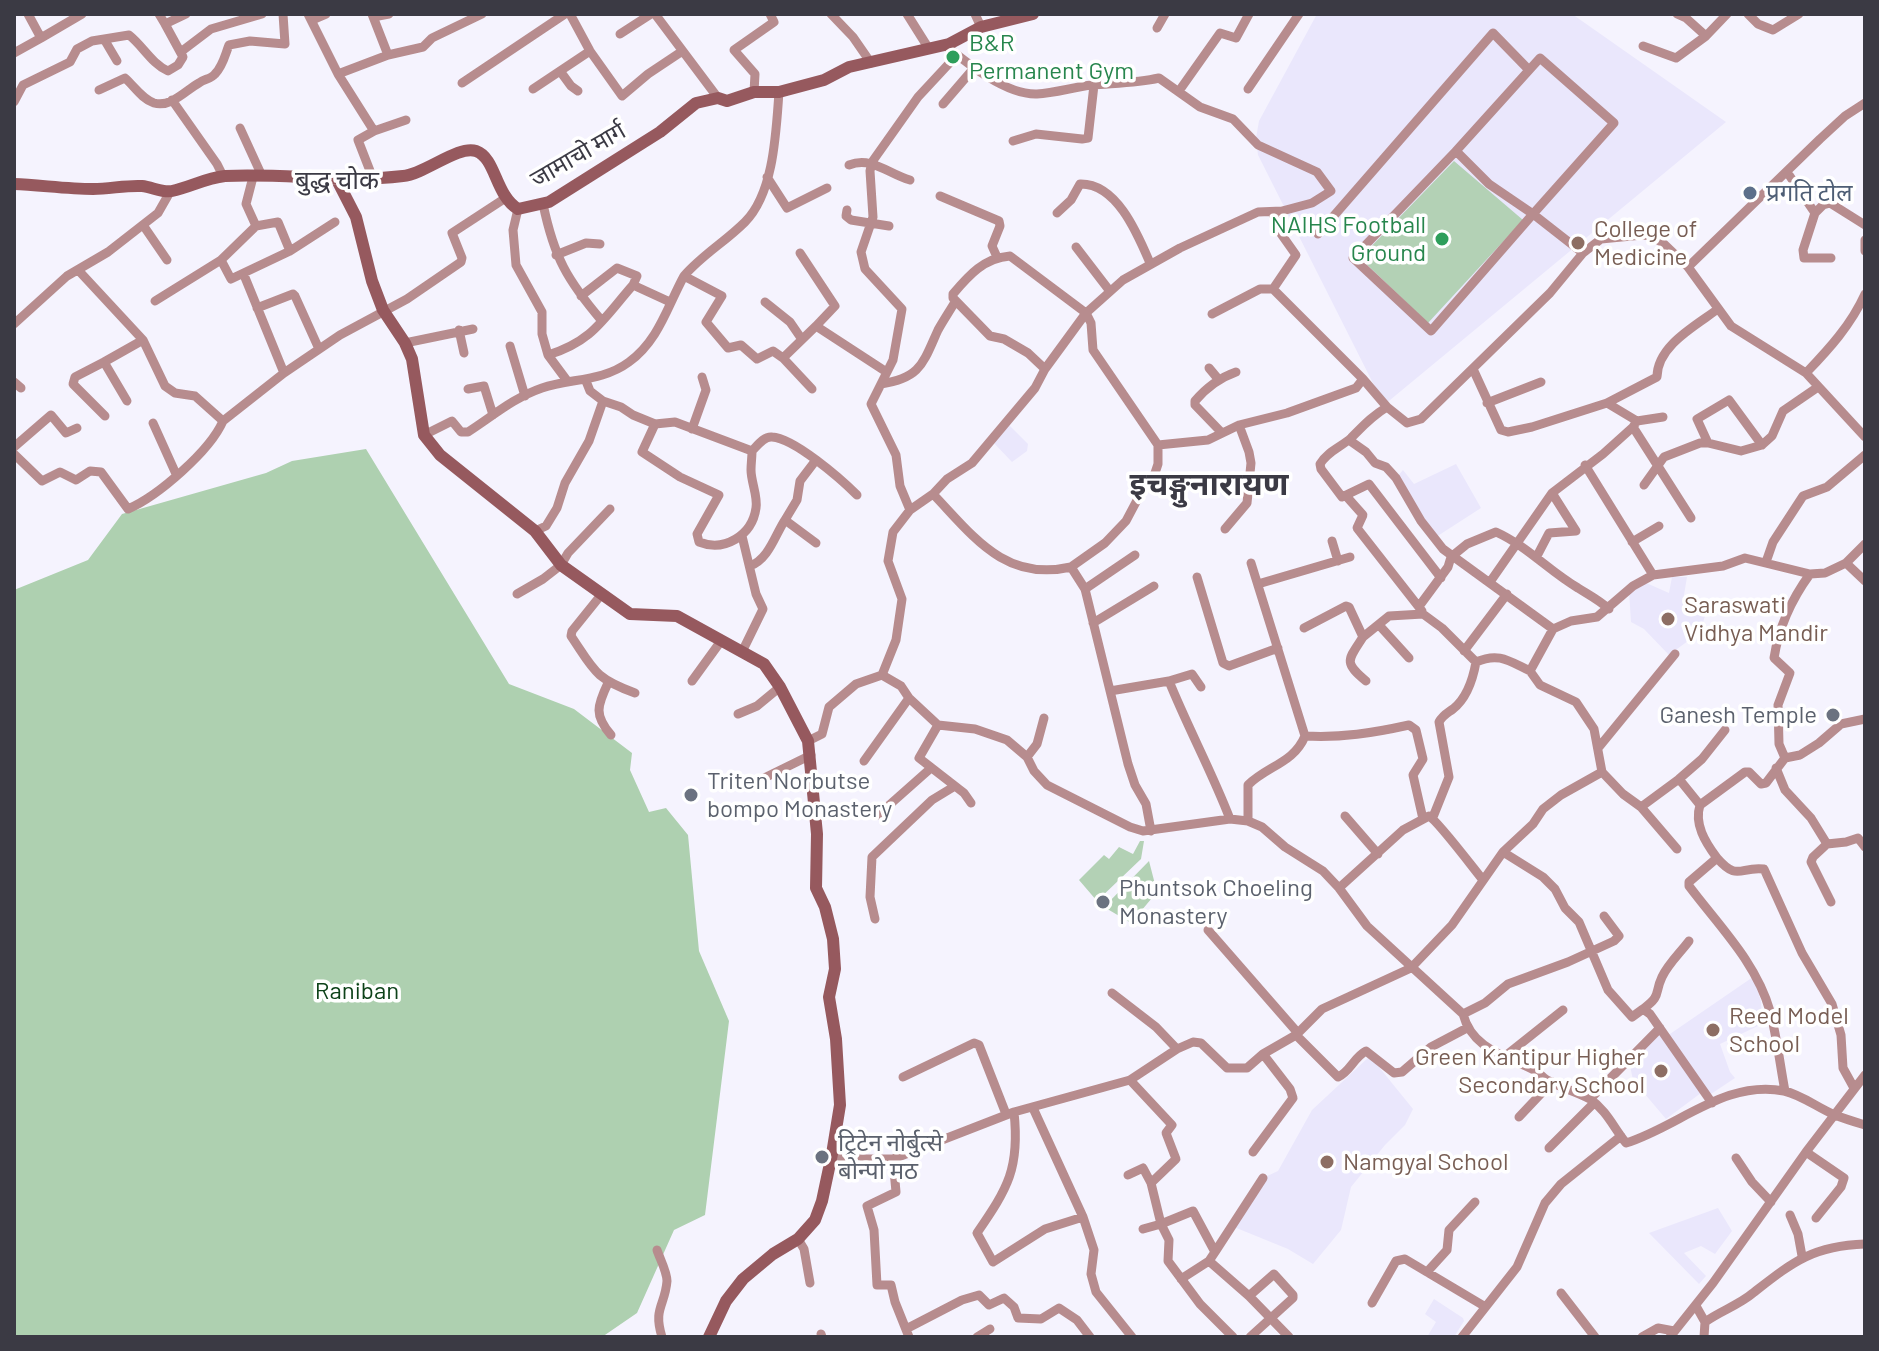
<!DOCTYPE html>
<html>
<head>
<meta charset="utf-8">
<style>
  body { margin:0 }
  #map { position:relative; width:1879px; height:1351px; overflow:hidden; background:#f5f3fe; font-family:Barlow,sans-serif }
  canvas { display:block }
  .frame { position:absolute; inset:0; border:16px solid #3b3a44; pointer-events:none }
</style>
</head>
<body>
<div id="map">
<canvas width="1879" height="1351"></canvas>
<div class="frame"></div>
</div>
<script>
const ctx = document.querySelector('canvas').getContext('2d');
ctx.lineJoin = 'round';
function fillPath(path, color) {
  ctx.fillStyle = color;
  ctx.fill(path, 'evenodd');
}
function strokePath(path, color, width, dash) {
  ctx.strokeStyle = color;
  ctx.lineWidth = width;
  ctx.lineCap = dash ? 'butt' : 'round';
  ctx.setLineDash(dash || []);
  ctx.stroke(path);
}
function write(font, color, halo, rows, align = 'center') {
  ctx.font = font + ' Barlow,"Noto Sans Devanagari",sans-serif';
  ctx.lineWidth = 7;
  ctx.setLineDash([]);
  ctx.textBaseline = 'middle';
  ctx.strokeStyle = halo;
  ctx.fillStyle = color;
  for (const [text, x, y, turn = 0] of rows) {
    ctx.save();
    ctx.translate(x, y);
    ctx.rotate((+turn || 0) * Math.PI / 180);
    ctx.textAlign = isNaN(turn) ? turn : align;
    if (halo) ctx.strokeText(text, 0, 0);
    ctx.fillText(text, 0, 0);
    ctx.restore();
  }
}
const built = new Path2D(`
  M1317 14H1572L1726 122 1384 405 1258 155 1256 138 1259 121Z
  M1008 424 1028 444 1027 451 1012 462 991 440Z
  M1456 464 1481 508 1436 537 1396 478 1403 470 1414 484Z
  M1672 577H1687L1683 601 1705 616 1700 632 1669 655 1644 629 1631 622 1629 591 1644 582 1669 593Z
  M1753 977 1761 1001 1762 1024 1720 1044 1730 1072 1735 1078 1711 1094 1705 1090 1666 1119 1633 1080 1629 1061 1661 1031 1667 1036Z
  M1370 1056 1413 1109 1405 1125 1385 1145 1351 1187 1341 1230 1313 1264 1288 1249 1234 1227 1263 1178 1278 1171 1312 1110Z
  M1718 1208 1732 1231 1715 1254 1701 1246 1684 1253 1706 1276 1699 1284 1649 1233Z
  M1434 1299 1463 1318 1464 1321 1454 1337H1427L1436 1322 1425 1314Z`);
const green = new Path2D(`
  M1454 161 1523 220 1428 323 1360 258Z
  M1140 841H1144L1141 859 1097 901 1079 880 1104 855 1109 859 1119 847 1133 854Z
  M1149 861 1157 892 1131 923 1104 907Z`);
const forest = new Path2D(`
  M366 449 509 684 574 709 632 753 630 770 649 812 666 808 688 835 699 951 729 1021 705 1215 674 1230 637 1313 602 1337H14V590L88 560 122 514 266 473 292 461Z`);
const street = new Path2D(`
  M28 14 41 38 82 14
  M159 14 165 24 186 14
  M308 14 338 74
  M372 14 388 55
  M570 14 590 51 622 96 648 74 681 52
  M655 14 718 98
  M831 14 853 37 871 63
  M907 14 929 49
  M975 14 981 27
  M1677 14 1686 18 1706 36
  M1748 14 1758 24 1773 30 1799 14
  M373 17 389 14
  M312 20 326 14
  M1157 28 1165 14
  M620 34 651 14
  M104 39 117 61
  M1643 46 1676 58 1706 36 1727 14
  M182 51 211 29 262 14
  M14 53 41 38
  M1540 58 1614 123 1533 214 1489 184 1456 151Z
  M560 71 571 86 578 91
  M462 83 565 14
  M533 89 590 51
  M1248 89 1299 14
  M99 90 125 78C134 86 142 99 154 103 171 108 186 90 199 83 204 79 211 79 215 74 223 66 225 55 229 45L250 41 285 44 283 14
  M1179 91 1220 33 1236 38 1249 14
  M754 92 755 74 734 50 774 22 770 14
  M172 100 217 164 223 176
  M14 102 23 85 70 62 77 49 92 41 129 35C143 46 152 64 168 71L178 65 183 57 165 24
  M943 104 974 68
  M240 128 262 176
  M374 131 406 120
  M1013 141 1036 134 1082 139 1088 138 1094 85
  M1456 151 1353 258 1431 331 1533 214 1579 250
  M849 165C872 156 888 174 910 180
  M1787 172 1815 213 1803 250 1804 258H1831
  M372 176 358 140 374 131 338 74 388 55 423 47 432 38 482 14
  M253 177 246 204 256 226
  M767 177 787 208 827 188
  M940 196 999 221 1000 226 992 246 997 257
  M543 204C554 257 567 280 602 321
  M518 209 513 230 516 265 542 312V334L548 355
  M847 210 846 216 851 220 889 226
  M1057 213 1071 200 1080 184C1117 183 1138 235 1150 263
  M1273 213 1279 231 1296 255 1273 289 1363 379 1387 407 1407 423 1421 419 1550 293 1583 253 1601 239 1642 235 1652 236 1664 244 1688 267 1731 326 1806 373 1865 437
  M1815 213 1823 205 1830 203 1865 225
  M143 225 167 260
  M1318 234 1493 33 1529 70
  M1865 240V251
  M1076 247 1109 290
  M800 253 835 306 816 326
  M556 255 586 243 600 244
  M221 260 231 279 290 251 335 222
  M1688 267 1820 139 1845 116 1865 103
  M79 271 143 340 165 386 175 393 195 396 223 421
  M244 275 284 373
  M684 276C702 255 725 242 745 222 774 193 776 132 779 92
  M581 296 617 268 637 276 633 285 670 302
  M155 301 221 260 256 226 278 222 290 251
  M765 302 790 322 801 338
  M257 308 293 294 295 296 319 349
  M1212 314 1260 289H1273
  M14 324 67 276 108 252 158 213 170 192
  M459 330 464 353
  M405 343 473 329
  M510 346 525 396
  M783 358 816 326 885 371
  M104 362 75 377 73 384 105 416
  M1209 368 1219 380
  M1045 369 1028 353 1004 339 990 336 953 298V294C969 275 984 258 1010 256L1086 313 1091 323 1093 350 1158 445V464L1154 476 1144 487 1126 521 1105 543 1071 567
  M1473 369 1501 430 1508 432 1532 427 1607 403 1657 377C1657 346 1695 326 1718 309
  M1806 373C1829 349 1851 325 1865 294
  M586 381 590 391 603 401 621 407 633 415 655 424 675 422 752 451
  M14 382 21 388
  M568 382 548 355C593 341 603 319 633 285
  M881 384 893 360 902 309 865 269 861 252 873 217 870 171 872 162 918 97 957 55
  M468 389 484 386 493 415
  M127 401 104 362 143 340
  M1487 403 1541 382
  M1387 407C1372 416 1363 426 1351 438 1341 447 1328 451 1320 464L1321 469 1342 497 1369 484 1441 578
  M1637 421 1663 417
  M153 423 176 474
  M655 424 642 452 680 477 719 495 697 534 699 542C724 552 752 536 756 508 758 496 751 482 751 470 751 464 752 457 752 451 757 446 764 436 772 437 794 438 841 479 857 495
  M1633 427 1691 518
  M692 429 706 390 702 377
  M1222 433 1195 405V401C1206 388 1219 378 1236 372
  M424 435 452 421 461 432H468C493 416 513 398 542 388 571 378 602 382 629 362 659 340 667 307 684 276L722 296 706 322 728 348 741 345 757 359 773 351 783 358 812 389
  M1349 440 1366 452 1375 463 1386 467 1396 478 1421 521 1443 549 1553 629
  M1708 443 1697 419 1729 400 1762 445
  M1158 445 1208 440 1239 425 1287 413 1356 388 1363 379
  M14 447 51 415 66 433 77 428
  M14 454 42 481 60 472 76 480 90 471 101 472 128 509C158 496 210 451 223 421L284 373 340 335 407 299 461 262 462 258 452 233 504 199
  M1585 465 1653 575
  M1644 485 1664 457 1700 443H1708L1741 451 1762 445 1772 436 1783 411 1818 387
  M933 494C974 537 1005 582 1071 567L1085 589 1128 764 1135 785 1146 804 1151 831
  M1347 497 1363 515 1357 528 1422 611
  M910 510 900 486 896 455 871 404 881 384C921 378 923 363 938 330 943 321 949 312 955 302
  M1225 529 1247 503 1251 463 1249 452 1239 425
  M535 531 546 526 557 508 565 483 589 441 603 401
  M742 536 756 594 763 609 742 652
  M1332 541 1338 561
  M1632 542 1659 526
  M816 543 785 520 797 500 800 481 816 460
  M1537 556 1549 533 1576 531 1552 493
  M1766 562 1773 542 1803 496 1827 487 1865 455
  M1251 563 1305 736C1294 763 1267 766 1248 785V821L1262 827 1285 847 1323 871 1339 888 1367 926 1463 1014C1472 1049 1506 1056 1534 1070 1540 1073 1544 1079 1549 1081 1562 1088 1577 1092 1590 1099 1606 1110 1614 1128 1626 1143 1678 1127 1726 1079 1784 1091 1802 1095 1818 1108 1835 1115 1845 1119 1855 1122 1865 1125
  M1846 563 1865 581
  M750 566C769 559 775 535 785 520
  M1197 577 1223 663 1229 666 1278 648
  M1490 582 1552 493 1603 454 1633 427 1637 421 1607 403
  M1258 584 1350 557
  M1085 589 1135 555
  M517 594 543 579 561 565 568 553 610 509
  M601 595 572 631 571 636C594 670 594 678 635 693
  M1420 605 1448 567 1451 557 1467 544 1496 532C1527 546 1549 571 1578 588 1589 595 1599 600 1609 609
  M1093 623 1154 586
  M1379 625 1409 658
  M1304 628 1346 606 1349 607 1363 637 1389 616 1423 614 1442 628 1476 662C1499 652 1509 661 1530 671L1553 629 1571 621 1597 617 1633 586 1653 575 1723 566 1745 558 1810 574 1825 573 1846 563 1865 544
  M1363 637C1348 660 1343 662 1366 681
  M1464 651 1507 594
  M1530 671 1540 685 1576 702 1594 729 1602 772 1623 794 1641 807 1677 849
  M882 675 896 640 902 599 888 561 893 532 910 510 933 494 947 479 972 463 1035 388 1045 369 1086 313 1123 280 1180 248 1258 212 1282 211 1312 203 1331 191 1317 172 1258 145 1233 119 1200 107 1159 78C1137 83 1115 83 1092 85 1074 87 1055 93 1037 94 1006 95 968 64 945 45
  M692 681 721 641
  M1169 681 1192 674 1201 687
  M608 683C597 706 594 715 611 735
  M1110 691 1169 681C1188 728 1212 772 1230 819
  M738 714 757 706 780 687
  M938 725 919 758 964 793 971 803
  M1305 736C1341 738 1373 733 1409 725L1416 730 1423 759 1413 775 1423 819
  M808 741 822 734 829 707 856 684 882 675 901 686 909 698 938 725 975 729 1007 740 1027 757 1034 771 1047 785 1130 827 1143 831 1230 819 1248 821
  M1599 747 1675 654
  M1027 757 1037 744 1044 718
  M1785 758 1779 744 1778 705 1790 673 1774 658C1779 626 1791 600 1810 574
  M864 761 909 698
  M1776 768 1785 790 1811 818 1827 844 1846 842 1858 838 1865 847
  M1602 772 1561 795 1543 809 1533 824 1503 852 1543 877 1555 889 1565 908 1579 922 1608 990 1632 1017 1643 1009 1650 1014 1712 1103
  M1679 779 1702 759 1725 730
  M756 782 811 755
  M1641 807 1679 779 1700 805
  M878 815 931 768
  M1345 816 1378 854
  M1433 817 1449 777 1439 722C1443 715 1446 714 1453 709 1467 698 1473 679 1476 662
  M1827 844 1813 857 1811 862 1831 902
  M1717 858C1738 882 1740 866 1764 869L1802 953 1832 1004 1841 1035 1843 1068 1854 1088
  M1339 888 1403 830 1429 816C1437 820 1474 869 1483 880
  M875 919 870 897 872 857 932 800 955 786
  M1208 930 1297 1032
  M1112 993 1156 1027 1177 1049
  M1643 1009C1662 995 1654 994 1662 977 1668 964 1680 953 1689 941
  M1463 1014 1485 1003 1508 984 1568 962 1614 941 1619 936 1604 916
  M1296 1035 1338 1077C1350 1072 1354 1057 1366 1051L1394 1073 1402 1072 1431 1047 1467 1028
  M1504 1057 1563 1010
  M903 1077 974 1043 979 1045 1006 1114
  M1130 1080 1172 1125 1166 1133 1176 1159 1151 1183 1161 1224 1193 1211 1215 1252 1209 1261
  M1785 1091C1780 1065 1777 1037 1770 1011 1756 962 1719 926 1689 886V882L1717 858C1705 842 1694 824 1700 805L1745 772H1749L1761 784 1766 783 1785 758 1800 755 1819 743 1841 724 1865 719
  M1590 1099 1660 1028
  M1033 1108 1083 1217 1094 1250 1091 1274 1096 1292 1132 1337
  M1014 1112C1020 1168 1008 1188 977 1233L993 1262 1045 1229 1083 1217
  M1519 1117 1552 1082
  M1549 1148 1594 1103
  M1253 1152 1293 1098 1290 1089 1263 1054
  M1806 1152 1844 1178 1841 1187 1816 1218
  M832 1154 847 1159H893L1014 1112 1130 1080 1177 1049 1193 1042 1201 1043 1227 1068H1247L1263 1054 1296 1035 1322 1009 1411 968 1452 925 1503 852
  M1736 1158 1752 1182 1771 1202
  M893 1159 896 1192 867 1206 874 1230 877 1285H891L895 1302 909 1337
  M1128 1175 1143 1168 1151 1183
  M1790 1215 1798 1234 1802 1256
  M1143 1229 1161 1224 1169 1240 1168 1261 1200 1304 1233 1337
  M798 1239 804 1249 810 1283
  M657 1250C660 1259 667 1272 667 1281 665 1306 653 1308 662 1337
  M1215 1252 1263 1178
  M1427 1272 1447 1250 1449 1230 1475 1202
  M1181 1279 1209 1261 1249 1296 1274 1274 1293 1295V1298L1250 1337
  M1561 1293 1595 1337
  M1249 1296 1289 1337
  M1372 1303 1396 1261 1405 1259 1484 1306
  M1696 1306 1705 1322 1704 1337
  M1705 1322C1720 1311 1739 1305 1753 1293 1793 1262 1812 1246 1865 1244
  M906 1329 962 1300 979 1295 989 1305 1004 1298 1014 1307 1018 1318 1041 1319 1059 1308 1077 1320 1090 1337
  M821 1334 822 1337
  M977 1337 990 1329
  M1462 1337 1517 1267 1545 1203 1561 1184 1621 1136
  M1642 1337 1658 1328 1674 1331
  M1670 1337 1713 1283 1806 1152 1865 1075`);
const secondary = new Path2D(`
  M337 180 356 217 372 281 383 310 405 343 412 359 424 435 440 455 535 531 561 565 630 614 677 616 764 664 780 687 808 741 817 834 816 888 825 907 833 939 835 969 829 997 836 1039 840 1105 832 1154 822 1201 815 1220 798 1239 773 1254 743 1279 726 1301 709 1337
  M14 184C40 185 67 189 93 189 110 189 126 185 142 186 152 187 163 193 172 191 190 187 206 178 225 176 285 173 344 183 403 176 425 174 458 145 476 151 496 158 495 195 518 209L549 202 660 132 696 103 718 98 727 101 754 92H779L824 80 849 67 949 44 981 27 1033 14`);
const markers = [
  [953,57,8,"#2e9e5b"],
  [1750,193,8,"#5c6f8a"],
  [1442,239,8,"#2e9e5b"],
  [1578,243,8,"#8d6e63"],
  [1668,619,8,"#8d6e63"],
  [1833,715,8,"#6b7280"],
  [691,795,8,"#6b7280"],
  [1103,902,8,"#6b7280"],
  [1713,1030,8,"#8d6e63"],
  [1661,1071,8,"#8d6e63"],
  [822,1157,8,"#6b7280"],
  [1327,1162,8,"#8d6e63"]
];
const leisureNames = [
  ["B&R",969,43],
  ["Permanent Gym",969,71],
  ["NAIHS Football",1426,225,"right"],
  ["Ground",1426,253,"right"]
];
const streetNames = [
  ["जामाचो मार्ग",578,155,-30]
];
const serviceNames = [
  ["प्रगति टोल",1766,193]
];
const educationNames = [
  ["College of",1594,229],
  ["Medicine",1594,257],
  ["Saraswati",1684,605],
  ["Vidhya Mandir",1684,633],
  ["Reed Model",1729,1016],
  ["School",1729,1044],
  ["Green Kantipur Higher",1645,1057,"right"],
  ["Secondary School",1645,1085,"right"],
  ["Namgyal School",1343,1162]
];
const worshipNames = [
  ["Ganesh Temple",1817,715,"right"],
  ["Triten Norbutse",707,781],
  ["bompo Monastery",707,809],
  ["Phuntsok Choeling",1119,888],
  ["Monastery",1119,916],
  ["ट्रिटेन नोर्बुत्से",838,1143],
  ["बोन्पो मठ",838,1171]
];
const parkNames = [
  ["Raniban",357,991]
];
const neighbourhoodNames = [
  ["बुद्ध चोक",337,180]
];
const districtNames = [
  ["इचङ्गुनारायण",1209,484]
];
fillPath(built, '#eae7fc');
fillPath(green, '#b3d1b5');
fillPath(forest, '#aed0b0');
strokePath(street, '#b78c8e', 9);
strokePath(secondary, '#96595e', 12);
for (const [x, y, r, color] of markers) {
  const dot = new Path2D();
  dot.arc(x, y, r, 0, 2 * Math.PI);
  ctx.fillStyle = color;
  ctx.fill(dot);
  strokePath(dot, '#fff', 3);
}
write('24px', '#27864d', '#fff', leisureNames, 'left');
write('24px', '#3b3a44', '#fff', streetNames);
write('24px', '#4e5e75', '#fff', serviceNames, 'left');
write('24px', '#785e54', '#fff', educationNames, 'left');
write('24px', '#5b616d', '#fff', worshipNames, 'left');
write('24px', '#0d4219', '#fff', parkNames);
write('26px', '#3b3a44', '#fff', neighbourhoodNames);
write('bold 32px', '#3b3a44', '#fff', districtNames);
</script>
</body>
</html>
